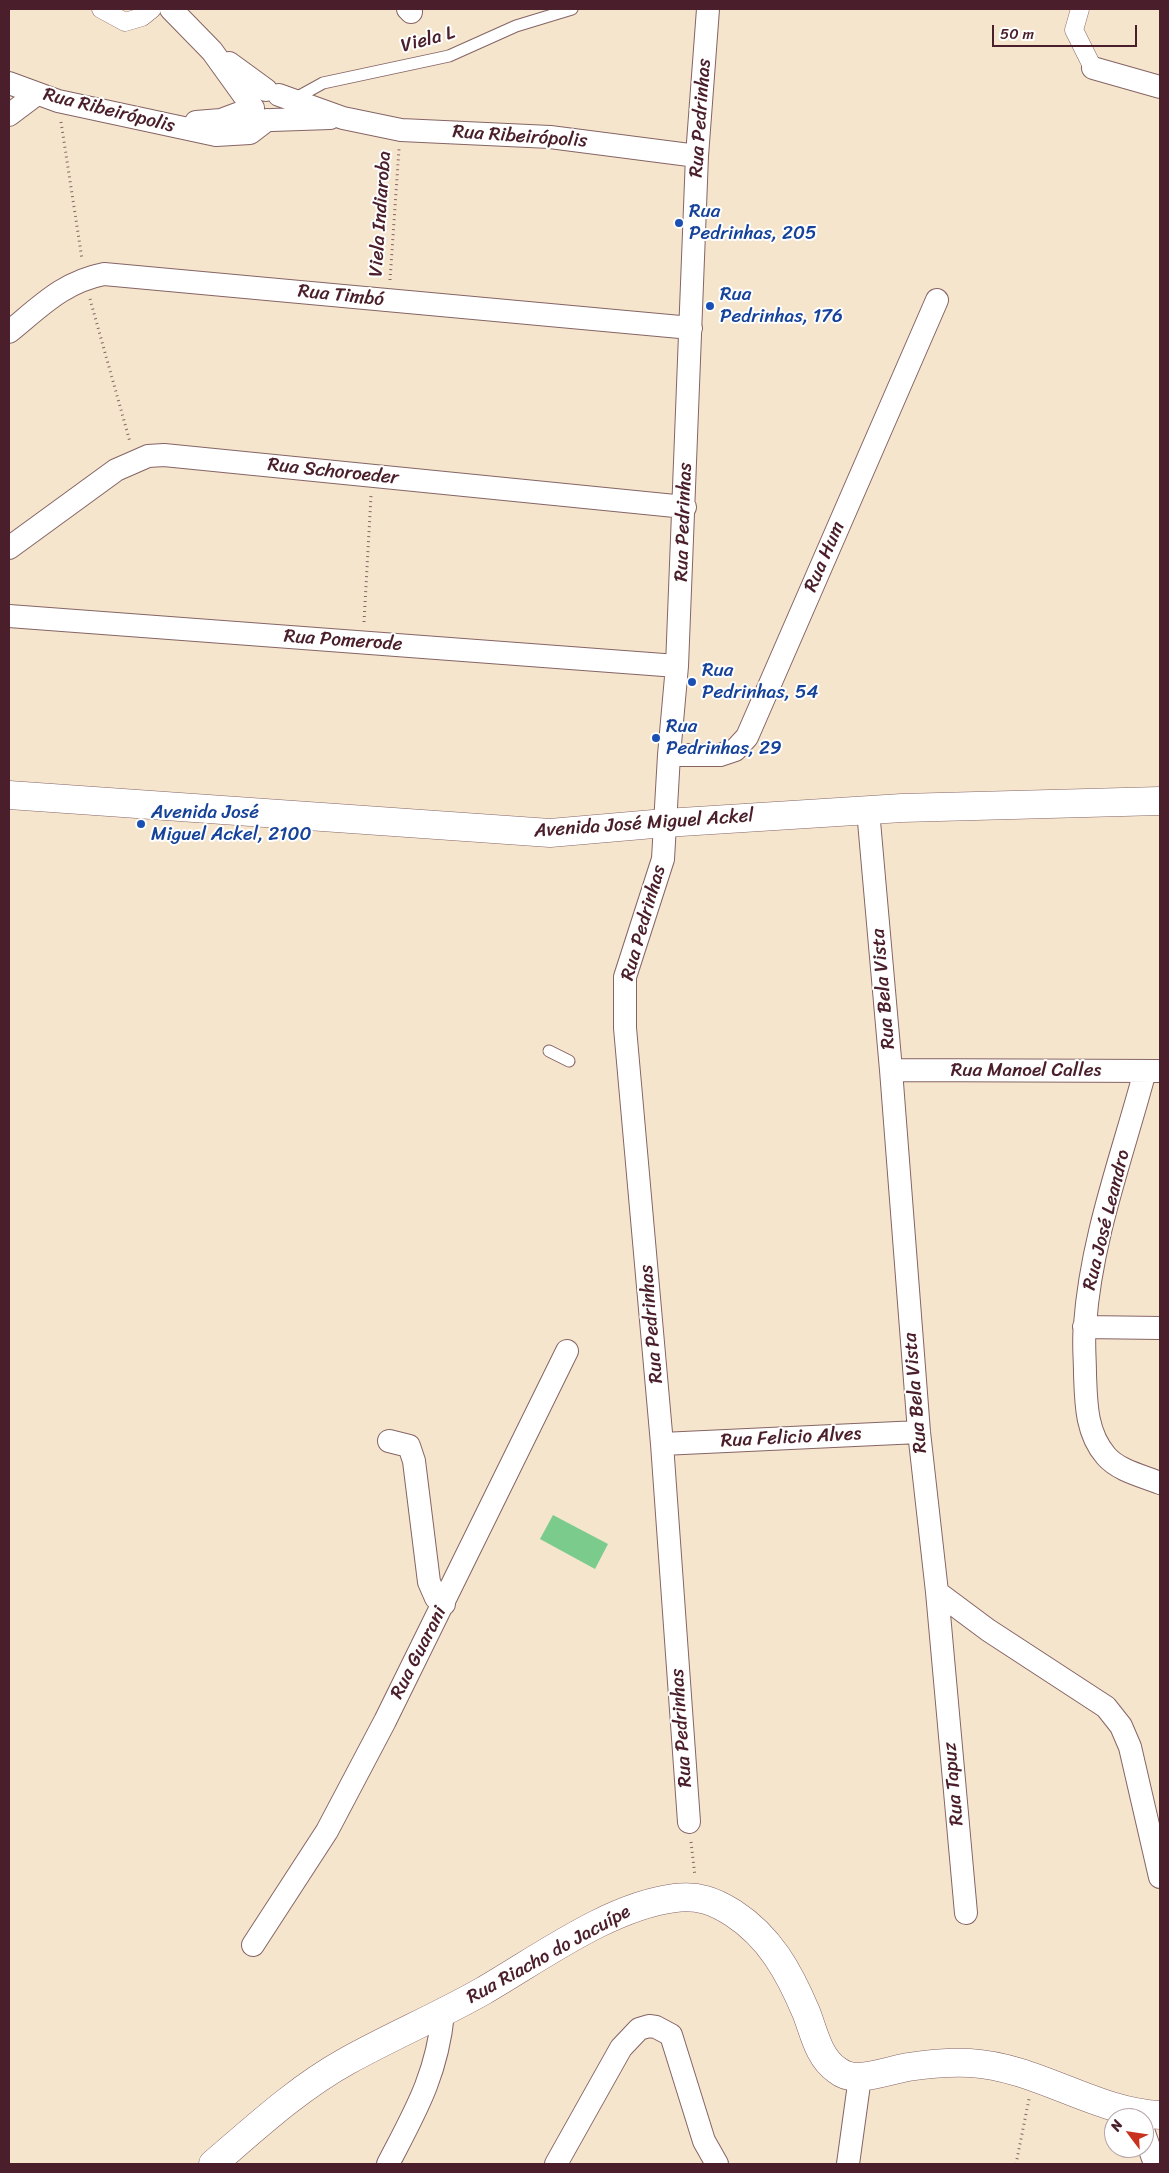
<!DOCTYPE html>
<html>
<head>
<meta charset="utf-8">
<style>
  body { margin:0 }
  #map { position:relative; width:1169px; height:2173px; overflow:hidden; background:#f5e5cd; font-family:Sriracha,sans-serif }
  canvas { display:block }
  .frame { position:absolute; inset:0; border:10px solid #4a1f2b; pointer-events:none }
  .north { position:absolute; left:1104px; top:2108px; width:50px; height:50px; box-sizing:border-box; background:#fff; border:1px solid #b7a5aa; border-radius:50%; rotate:301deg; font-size:14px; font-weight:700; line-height:20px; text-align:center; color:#4a1f2b }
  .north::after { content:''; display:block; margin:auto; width:18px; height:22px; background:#c8321e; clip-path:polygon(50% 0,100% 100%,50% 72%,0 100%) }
  .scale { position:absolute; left:992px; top:25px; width:145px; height:22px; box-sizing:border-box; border:2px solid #4a1f2b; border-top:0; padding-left:6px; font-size:15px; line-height:18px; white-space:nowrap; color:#4a1f2b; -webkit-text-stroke:4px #fff; paint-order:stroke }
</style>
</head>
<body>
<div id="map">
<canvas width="1169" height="2173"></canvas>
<div class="frame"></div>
<div class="north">N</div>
<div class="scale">50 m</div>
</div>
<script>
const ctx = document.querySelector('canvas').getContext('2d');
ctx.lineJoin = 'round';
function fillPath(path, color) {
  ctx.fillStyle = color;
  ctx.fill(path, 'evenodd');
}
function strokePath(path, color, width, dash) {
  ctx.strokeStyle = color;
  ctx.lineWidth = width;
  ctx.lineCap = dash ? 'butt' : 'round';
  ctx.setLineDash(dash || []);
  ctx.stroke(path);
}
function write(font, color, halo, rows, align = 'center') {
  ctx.font = font + ' Sriracha,sans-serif';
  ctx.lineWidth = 4;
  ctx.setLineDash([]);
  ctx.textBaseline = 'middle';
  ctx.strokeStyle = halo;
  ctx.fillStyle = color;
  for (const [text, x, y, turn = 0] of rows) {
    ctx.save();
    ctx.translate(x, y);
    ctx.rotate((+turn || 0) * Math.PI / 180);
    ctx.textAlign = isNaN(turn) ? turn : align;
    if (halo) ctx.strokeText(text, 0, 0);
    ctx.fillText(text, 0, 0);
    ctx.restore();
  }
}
const green = new Path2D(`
  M553 1515 608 1544 595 1569 540 1539Z`);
const path = new Path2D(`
  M61 122 82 259
  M390 280 399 149
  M90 299 130 442
  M364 622 371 496
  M691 1842 695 1876
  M1016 2164 1029 2099`);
const service = new Path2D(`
  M294 99 323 83 449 56 516 26 572 9
  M549 1051 569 1061`);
const pedestrian = new Path2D(`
  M101 9 125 22 142 17 152 9
  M1080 9 1074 30 1093 68`);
const minor = new Path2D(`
  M171 9 212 51 253 108 221 120 196 122
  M408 9 411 12
  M229 63 266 90
  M1093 68 1160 87
  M9 83 58 101 216 135 250 133 267 120
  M279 95 343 118 401 130 550 137 697 156
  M9 115 37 94
  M272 120 330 118
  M9 332C40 307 63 282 104 274L691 328
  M9 548 116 470 148 456 164 455 685 507
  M9 616 677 666
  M669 755H720L735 750 747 737 937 300
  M868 810 891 1070 919 1432 937 1592 966 1913
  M891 1070 1158 1071
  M1145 1071C1123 1154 1091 1238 1085 1325 1083 1341 1085 1358 1085 1374 1086 1403 1086 1433 1106 1456 1119 1471 1143 1476 1160 1483
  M1084 1327 1160 1328
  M389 1441 409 1446 414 1461 429 1582 436 1598 444 1604
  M662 1444 919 1432
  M937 1592 988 1630 1106 1707 1121 1726 1130 1747 1160 1877
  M689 1822 662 1444 625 1028V977L663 859 669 755 677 666 697 156 708 9
  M253 1945 327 1831 385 1721 567 1351
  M1144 2133 1155 2164
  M388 2164C415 2112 437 2075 443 2014
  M556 2164 621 2048 639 2029 649 2026 656 2027 671 2035 704 2141 717 2164
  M848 2164 860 2077`);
const tertiary = new Path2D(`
  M9 795 550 833 665 823 902 808 1160 801
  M213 2164C255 2128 298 2088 347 2061 392 2036 439 2016 483 1991 540 1958 610 1906 675 1898 698 1895 714 1901 733 1913 770 1937 789 1972 806 2012 814 2032 818 2057 837 2070 843 2075 851 2077 858 2077 875 2076 892 2070 908 2067 928 2064 951 2062 970 2063 1038 2067 1094 2112 1160 2115`);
const markers = [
  [679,223,5,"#1a4fb4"],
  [710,306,5,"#1a4fb4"],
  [692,682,5,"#1a4fb4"],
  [656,738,5,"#1a4fb4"],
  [141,824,5,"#1a4fb4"]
];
const streetNames = [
  ["Viela L",428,40,-15],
  ["Rua Ribeirópolis",109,111,14],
  ["Rua Pedrinhas",701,118,-86],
  ["Rua Ribeirópolis",520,137,4],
  ["Viela Indiaroba",381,214,-86],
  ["Rua Timbó",341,296,6],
  ["Rua Schoroeder",333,472,6],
  ["Rua Pedrinhas",684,522,-88],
  ["Rua Hum",825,557,-67],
  ["Rua Pomerode",343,641,4],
  ["Avenida José Miguel Ackel",644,824,-4],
  ["Rua Pedrinhas",644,923,-74],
  ["Rua Bela Vista",884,989,-95],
  ["Rua Manoel Calles",1026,1071],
  ["Rua José Leandro",1107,1220,-76],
  ["Rua Pedrinhas",652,1324,-95],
  ["Rua Bela Vista",916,1393,-95],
  ["Rua Felicio Alves",791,1438,-3],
  ["Rua Guarani",419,1653,-63],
  ["Rua Pedrinhas",682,1728,-94],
  ["Rua Tapuz",954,1784,-95],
  ["Rua Riacho do Jacuípe",549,1955,-29]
];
const transitNames = [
  ["Rua",689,212],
  ["Pedrinhas, 205",689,234],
  ["Rua",720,295],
  ["Pedrinhas, 176",720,317],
  ["Rua",702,671],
  ["Pedrinhas, 54",702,693],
  ["Rua",666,727],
  ["Pedrinhas, 29",666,749],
  ["Avenida José",151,813],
  ["Miguel Ackel, 2100",151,835]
];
fillPath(green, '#7bcb8c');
strokePath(service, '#866464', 13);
strokePath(pedestrian, '#866464', 19);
strokePath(minor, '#866464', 24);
strokePath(tertiary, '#866464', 29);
strokePath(path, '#866464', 3, [1, 4]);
strokePath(service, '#fff', 11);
strokePath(pedestrian, '#fff', 18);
strokePath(minor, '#fff', 22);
strokePath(tertiary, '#fff', 28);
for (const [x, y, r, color] of markers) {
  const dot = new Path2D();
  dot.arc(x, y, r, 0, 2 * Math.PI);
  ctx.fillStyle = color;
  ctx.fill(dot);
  strokePath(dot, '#fff', 2);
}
write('19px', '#4a1f2b', '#fff', streetNames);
write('19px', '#164399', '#fff', transitNames, 'left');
</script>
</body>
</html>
